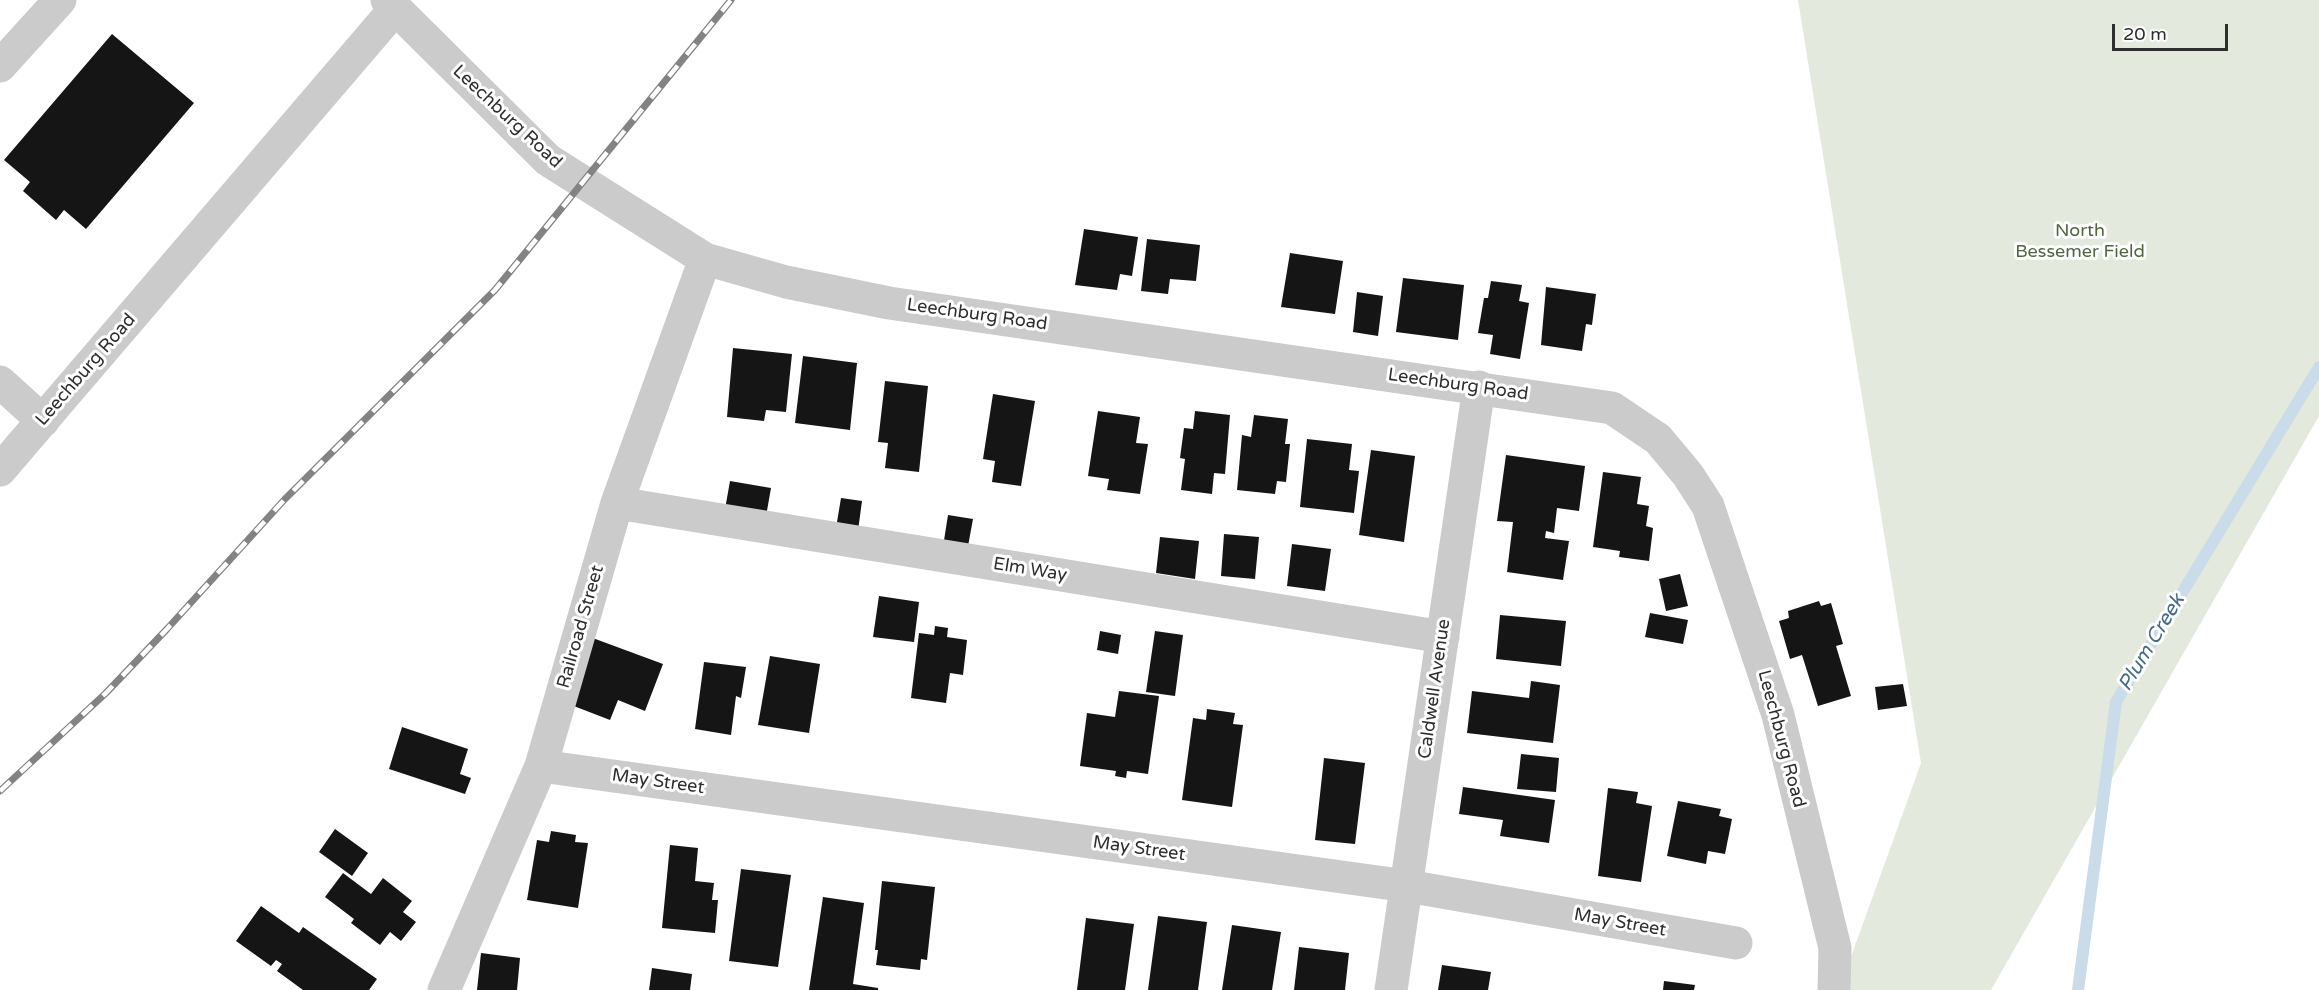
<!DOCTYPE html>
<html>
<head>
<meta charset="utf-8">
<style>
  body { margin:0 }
  #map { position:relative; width:2319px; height:990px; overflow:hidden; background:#fff; font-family:"Varela Round",sans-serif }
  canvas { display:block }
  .scale { position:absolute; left:2112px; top:24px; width:116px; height:27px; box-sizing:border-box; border:3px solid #2e2e2e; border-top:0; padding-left:8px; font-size:18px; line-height:21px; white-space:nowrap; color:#2e2e2e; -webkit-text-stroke:4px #fff; paint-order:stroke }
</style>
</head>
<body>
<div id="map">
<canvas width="2319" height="990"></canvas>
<div class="scale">20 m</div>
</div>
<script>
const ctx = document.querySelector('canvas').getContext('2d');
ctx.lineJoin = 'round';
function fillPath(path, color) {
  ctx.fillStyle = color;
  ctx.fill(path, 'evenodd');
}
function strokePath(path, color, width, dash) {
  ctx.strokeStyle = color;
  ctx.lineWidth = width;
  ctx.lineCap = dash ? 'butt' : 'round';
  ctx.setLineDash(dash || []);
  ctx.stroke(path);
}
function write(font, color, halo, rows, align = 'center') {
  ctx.font = font + ' "Varela Round",sans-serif';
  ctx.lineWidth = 6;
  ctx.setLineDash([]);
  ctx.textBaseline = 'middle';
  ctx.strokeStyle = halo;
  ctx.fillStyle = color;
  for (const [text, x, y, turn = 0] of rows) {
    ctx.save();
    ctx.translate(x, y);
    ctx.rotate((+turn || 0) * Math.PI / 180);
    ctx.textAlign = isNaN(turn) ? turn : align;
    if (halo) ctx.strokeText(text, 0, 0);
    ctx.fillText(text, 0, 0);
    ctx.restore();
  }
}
const green = new Path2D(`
  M1798 0H2319V416L1991 990H1839L1921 763Z`);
const stream = new Path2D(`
  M2078 990 2116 702 2319 367`);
const building = new Path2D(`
  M112 34 194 103 86 229 64 210 56 220 23 191 30 182 4 160Z
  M1084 229 1138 237 1132 276 1120 274 1117 290 1075 285Z
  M1147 239 1200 245 1196 281 1170 279 1168 294 1141 291Z
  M1290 253 1343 261 1335 314 1281 307Z
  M1403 278 1464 285 1458 340 1396 332Z
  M1491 281 1522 285 1519 301 1529 303 1520 359 1490 354 1493 335 1478 333 1484 298H1488Z
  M1546 287 1596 294 1592 325 1586 324 1582 351 1541 345Z
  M1357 292 1383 296 1378 336 1353 332Z
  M733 348 792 354 786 412 766 410 764 421 727 417Z
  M803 356 857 363 850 430 795 423Z
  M885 381 928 386 919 472 885 468 888 443 878 442Z
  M993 394 1035 401 1021 486 992 482 995 461 983 459Z
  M1098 411 1140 417 1136 443 1148 444 1140 494 1107 490 1109 479 1088 476Z
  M1195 411 1230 415 1225 474 1214 473 1212 494 1181 490 1185 459 1180 458 1184 428 1193 429Z
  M1254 415 1288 419 1285 444H1290L1286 482 1277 481 1275 494 1237 490 1242 435 1251 437Z
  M1307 439 1352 444 1349 470 1359 471 1354 513 1300 507Z
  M1371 450 1415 456 1404 542 1359 535Z
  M1506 455 1585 466 1579 511 1557 508 1554 533 1546 531 1545 538 1569 541 1563 580 1507 572 1513 522 1497 521Z
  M1603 472 1641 477 1637 504 1649 506 1646 526 1653 528 1649 561 1619 557 1620 551 1593 547Z
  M730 481 771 488 765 522 724 515Z
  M841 498 862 501 857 538 835 534Z
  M948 515 973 519 966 557 942 553Z
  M1224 534 1259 537 1255 579 1221 576Z
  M1160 537 1199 541 1195 579 1156 573Z
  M1292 544 1331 549 1325 591 1287 586Z
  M1680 574 1688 606 1666 611 1659 579Z
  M879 596 919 602 914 642 873 637Z
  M1819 601 1821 606 1831 603 1843 644 1836 646 1851 696 1818 706 1802 655 1790 659 1779 621 1789 618 1788 611Z
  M1650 613 1688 620 1683 644 1645 637Z
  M1500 615 1566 621 1561 666 1496 659Z
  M935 626 948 628 947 637 967 640 963 675 950 673 946 703 911 698 919 633 934 635Z
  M1100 631 1121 635 1118 654 1097 650Z
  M1155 631 1183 635 1175 696 1146 692Z
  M590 637 663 664 645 711 618 700 610 720 566 703Z
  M770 656 820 664 809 733 758 725Z
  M704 662 746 667 741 698 736 696 731 735 695 729Z
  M1531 681 1560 685 1553 743 1467 733 1472 691 1529 698Z
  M1903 684 1907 706 1878 710 1875 687Z
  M1119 691 1159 696 1148 774 1127 771 1126 778 1115 776 1116 771 1080 766 1087 713 1115 717Z
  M1207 709 1235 713 1233 724 1243 725 1232 807 1182 800 1193 718 1206 720Z
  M402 727 468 749 460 774 471 778 465 794 389 769Z
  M1521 754 1559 758 1556 792 1517 789Z
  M1324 758 1365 763 1355 844 1315 840Z
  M1463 787 1555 800 1549 843 1500 836 1503 820 1459 814Z
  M1608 788 1638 792 1636 803 1652 806 1641 882 1598 876Z
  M1678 801 1721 809 1719 816 1732 819 1725 854 1708 851 1706 864 1667 856Z
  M335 829 368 853 352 876 319 852Z
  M551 831 576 835 575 842 588 843 578 908 527 900 537 840 549 842Z
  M670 845 698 848 695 881 714 883 712 900H718L715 933 662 928Z
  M741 869 791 875 778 967 729 961Z
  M343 873 371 894 383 878 412 901 403 912 416 922 401 941 390 932 380 945 351 923 354 919 325 897Z
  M882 881 935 887 927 960 921 959 920 970 876 965 878 950H875Z
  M823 897 864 903 853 984 878 988V990H809Z
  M261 906 299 933 303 927 377 979 369 990H303L277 971 282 964 276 960 271 966 236 941Z
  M1158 916 1207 922 1198 990H1148Z
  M1086 918 1134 924 1125 990H1077Z
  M1232 925 1281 932 1272 990H1222Z
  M1299 947 1349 953 1345 990H1294Z
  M481 953 520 958 517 990H477Z
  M1442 965 1491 972 1488 990H1438Z
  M652 968 692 974 690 990H649Z
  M1664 981 1695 985 1694 990H1663Z`);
const minor = new Path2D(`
  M387 0 548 160 705 259 786 282 889 303 1612 408 1658 439 1688 475 1708 506 1778 715 1835 948 1834 990
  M0 66 60 0
  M0 382 43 421
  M0 470 394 10
  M617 503 1443 637
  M541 766 1407 886 1736 943
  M444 990 541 766 617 503 705 259
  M1391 990 1479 387`);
const rail = new Path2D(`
  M0 791 106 693 167 629 285 499 495 290 731 0`);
const streetNames = [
  ["Leechburg Road",507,117,43],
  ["Leechburg Road",977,315,8],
  ["Leechburg Road",86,370,-49],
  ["Leechburg Road",1458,385,8],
  ["Elm Way",1030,570,9],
  ["Railroad Street",581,627,-74],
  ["Caldwell Avenue",1435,689,-82],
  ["Leechburg Road",1781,739,75],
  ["May Street",658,782,8],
  ["May Street",1139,849,8],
  ["May Street",1620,923,10]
];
const parkNames = [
  ["North",2080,231],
  ["Bessemer Field",2080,252]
];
const waterNames = [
  ["Plum Creek",2152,643,-59]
];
fillPath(green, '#e3eadd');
strokePath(stream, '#cadbe9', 12);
fillPath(building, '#151515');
strokePath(minor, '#cbcbcb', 33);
strokePath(rail, '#838383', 7);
strokePath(rail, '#fff', 4.5, [14]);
write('18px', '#2e2e2e', '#fff', streetNames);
write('18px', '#4f663f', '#fff', parkNames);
write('italic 20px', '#436a89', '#fff', waterNames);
</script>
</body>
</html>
